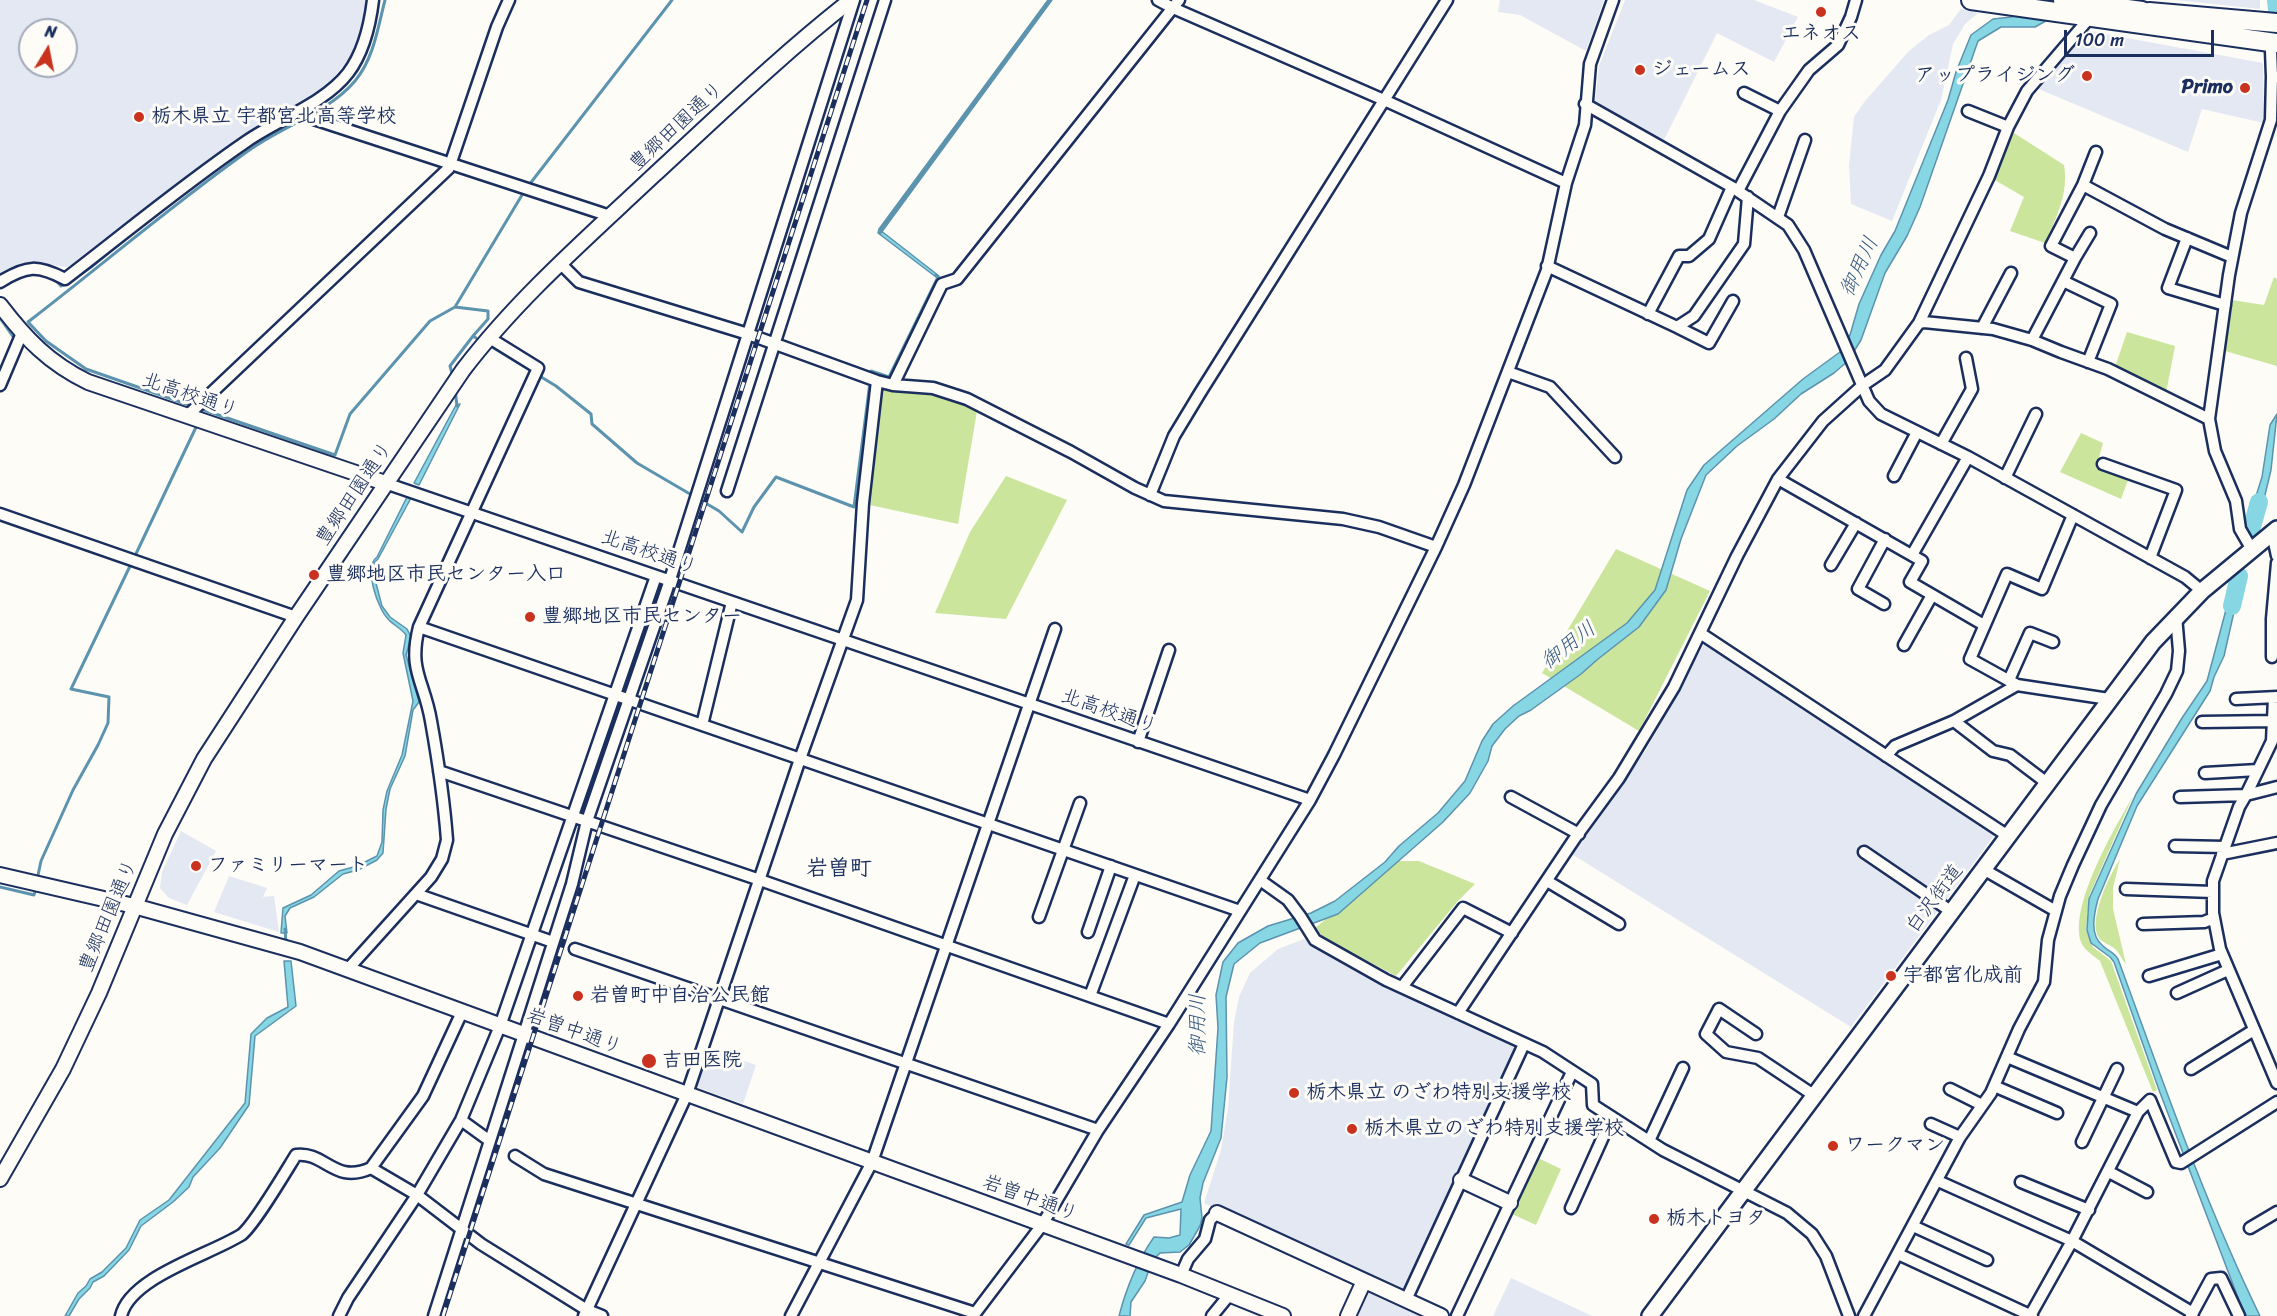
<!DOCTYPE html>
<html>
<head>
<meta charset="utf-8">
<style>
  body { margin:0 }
  #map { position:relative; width:2277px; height:1316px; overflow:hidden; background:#fdfcf7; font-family:Sriracha,sans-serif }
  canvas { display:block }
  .north { position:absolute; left:18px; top:18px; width:60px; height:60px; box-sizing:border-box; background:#fdfcf7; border:2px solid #a3aaba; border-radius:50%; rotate:10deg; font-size:16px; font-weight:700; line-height:24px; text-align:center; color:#1b2f5e }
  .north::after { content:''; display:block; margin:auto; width:21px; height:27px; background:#c8321e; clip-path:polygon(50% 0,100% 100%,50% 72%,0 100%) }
  .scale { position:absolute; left:2064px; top:30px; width:150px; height:27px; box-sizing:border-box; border:3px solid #1b2f5e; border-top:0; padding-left:8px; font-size:18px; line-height:21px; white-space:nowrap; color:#1b2f5e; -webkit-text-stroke:4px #fdfcf7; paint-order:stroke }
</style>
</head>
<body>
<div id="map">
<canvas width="2277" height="1316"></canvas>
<div class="north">N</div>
<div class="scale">100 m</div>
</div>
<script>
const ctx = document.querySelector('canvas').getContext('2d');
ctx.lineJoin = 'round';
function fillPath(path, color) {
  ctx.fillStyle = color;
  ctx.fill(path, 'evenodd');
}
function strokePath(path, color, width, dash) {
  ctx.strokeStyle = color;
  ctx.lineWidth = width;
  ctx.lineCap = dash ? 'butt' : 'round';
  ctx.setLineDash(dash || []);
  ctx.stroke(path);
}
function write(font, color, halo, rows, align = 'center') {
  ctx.font = font + ' Sriracha,"Klee One",sans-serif';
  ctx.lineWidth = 6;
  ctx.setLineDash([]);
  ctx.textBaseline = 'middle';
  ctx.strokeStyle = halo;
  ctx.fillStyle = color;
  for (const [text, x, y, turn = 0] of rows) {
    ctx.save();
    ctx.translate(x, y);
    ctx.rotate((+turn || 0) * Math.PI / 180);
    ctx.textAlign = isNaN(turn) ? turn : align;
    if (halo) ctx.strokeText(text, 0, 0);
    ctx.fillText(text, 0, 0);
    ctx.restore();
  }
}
const built = new Path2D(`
  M0 0H368V8L355 51 325 88 232 145 151 204 83 261 67 267 29 262 0 275ZM30 30H66V66H30Z
  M1500 0H1604L1586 51 1520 15 1498 12Z
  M1625 0H1754L1798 17 1774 62 1717 33 1664 140 1595 102 1599 66Z
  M2176 0H2260V9Z
  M1961 9 1978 13 1965 24 1953 44 1941 100 1892 221 1851 204 1849 165 1854 117 1865 101 1909 51 1929 35 1949 25Z
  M2083 30 2263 63 2264 123 2202 109 2188 152 2034 87Z
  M1708 637 1999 829 1851 1027 1570 853 1646 750Z
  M181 831 216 851 187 905 169 898 160 888 162 872Z
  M229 876 267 888 263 897 274 896 279 932 214 912Z
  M1304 939 1393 990 1517 1045 1404 1299 1204 1203 1221 1150 1228 1108 1234 1022 1239 997 1250 973 1278 949Z
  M708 1049 756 1065 743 1104 699 1088 696 1083Z
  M1511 1278 1592 1316H1493Z
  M1372 1292 1425 1316H1358L1366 1294Z`);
const green = new Path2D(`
  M2014 133 2064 165C2069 193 2056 218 2045 243L2010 231 2024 197 1993 179 2004 148Z
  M2274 277 2277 279V366L2225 351 2232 300 2264 305Z
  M2127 332 2175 346 2166 393 2115 367Z
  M880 390 927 392 953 399 977 411 958 524 865 504Z
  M2081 433 2103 443 2096 468 2128 480 2121 499 2060 472Z
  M1006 476 1067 500 1006 619 935 613 970 532Z
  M1616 549 1710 591 1639 731 1542 673Z
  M2133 796 2089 896 2086 930 2093 947 2111 961 2157 1090 2153 1092 2100 961C2094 956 2084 950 2081 942 2069 905 2115 828 2133 796Z
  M2120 859 2113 888V909L2126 964C2122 960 2119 952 2115 949 2110 944 2104 944 2099 938 2087 921 2110 874 2120 859Z
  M1397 861H1419L1475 884 1457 902 1396 976 1324 938 1315 928Z
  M1538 1158 1561 1169 1536 1225 1512 1214Z`);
const water = new Path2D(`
  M1048 0H1050L880 230 939 276 936 277 878 233 879 229Z
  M2053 0H2083L2035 27H2001L1978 41 1920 207 1907 236 1885 273 1861 340 1848 361 1834 373 1801 394 1774 419 1737 446 1706 475 1681 539 1666 590 1639 627 1598 659 1581 674 1531 710 1519 716 1505 729 1492 746 1488 761 1470 793 1443 822 1338 914 1260 943 1234 964 1226 997 1227 1077 1221 1138 1203 1183 1200 1198 1202 1218 1200 1226 1189 1245 1180 1252 1160 1253 1152 1261 1145 1281 1131 1302 1130 1316H1119C1126 1289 1138 1260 1154 1237L1169 1238 1180 1235 1181 1209 1146 1218 1129 1245 1126 1244 1144 1215 1182 1202 1190 1175 1211 1131 1218 1028 1216 995 1223 962 1238 943 1268 926 1311 913 1335 901 1385 862 1399 846 1438 813 1465 781 1482 741 1493 724 1513 706 1627 623 1655 590 1687 490 1704 465 1803 379 1840 352 1850 335 1859 304 1881 255 1895 231 1948 100 1956 72 1971 35 1993 19 2011 17Z
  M460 404 419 485 414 483 456 405Z
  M2277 414 2271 470 2258 524 2246 528 2262 477 2270 425Z
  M407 497 411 498 378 559 374 563 373 572 382 606 390 617 407 629 411 637 406 655 419 702 413 710 405 756 390 789 386 809 383 853 377 860 358 870 343 874 314 897 290 908 285 916 287 933H281L283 908 311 895 339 871 357 866 377 856 382 842 383 810 387 791 402 755 413 701 403 653 406 635C401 628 393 625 388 619 378 609 363 567 377 557Z
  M2241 581 2224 656 2214 677 2210 691 2137 806 2098 899C2094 914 2089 935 2103 946 2108 951 2114 952 2118 959 2162 1079 2204 1201 2260 1316H2245L2159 1090 2114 962 2110 957 2091 943 2087 930 2089 899 2136 794 2182 718 2207 681 2231 591 2233 586Z
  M284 961H291L296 1006 255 1036 249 1105 220 1148 193 1177 189 1187 173 1202 141 1226 129 1250 104 1276 93 1282 90 1288 79 1299 69 1316H65L78 1293 86 1286 90 1279 102 1272 126 1248 140 1220 169 1200 245 1103 251 1034 267 1018 288 1007Z`);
const stream = new Path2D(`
  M529 185 672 0
  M880 233 1051 0
  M54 278 61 286 67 283
  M75 278 91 267 126 238
  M0 318 14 338
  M476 338 473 336 488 319V311L455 307 525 190
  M492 347 556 386 591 414 592 424 637 463 719 511 742 532 754 507 776 477 854 507 870 382
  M871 376V371L889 377 938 277 936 275
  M453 377 450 366 473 336
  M455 389 457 406
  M192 406 86 369 46 341 28 322C102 265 172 205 248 151 282 126 328 113 355 81 374 58 378 27 385 0
  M198 408 335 455 350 414 430 321 455 307
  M134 558 198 423
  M37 880 41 861 73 790 98 745 108 723 109 697 71 689 131 564
  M0 887 34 895 36 887
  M285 929 286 943`);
const river = new Path2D(`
  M2276 0 2277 11
  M2251 530 2259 502
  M2232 606 2239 576`);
const minor = new Path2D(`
  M1158 0 1173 8 1384 100 1566 183
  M2271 50 2272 77H2277
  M1744 93 1780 111
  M1585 104 1732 187 1788 225 1804 250 1869 401 1881 414 1968 457 2185 577 2202 591
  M1968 111 2008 127
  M314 119 610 216
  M2083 185 2096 152
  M1738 191 1780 111 1809 70 1838 45 1851 17 1856 0
  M1778 217 1805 140
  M2187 238 2168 288 2225 305
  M2075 258 2090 233
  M560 263 579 282 748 334 877 381 893 385 933 388 967 399 1071 452 1135 488 1164 501 1343 519 1379 527 1436 547
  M1547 266 1677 327 1694 316 1744 244 1748 197
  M2063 281 2111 304 2088 362
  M0 282C27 265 38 265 65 279 125 233 184 184 247 141 279 119 325 103 348 73 364 52 370 25 373 0
  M1648 314 1679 256H1689L1709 239 1732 187
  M1919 323 1989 176 2008 127 2027 91 2092 15
  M1677 327 1709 343 1733 301
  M1982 328 2011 273
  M2032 340 2075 258 2051 246 2083 185 2165 229 2232 257
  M1508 372 1550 387 1615 457
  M0 385 22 333
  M893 385 942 284 957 279 1179 0
  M187 416 449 168 497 27 509 0
  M2209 419 2229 275 2241 213 2271 120 2272 77
  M1941 444 1972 389 1966 358
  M2103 464 2176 490 2150 558
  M1894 476 1917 432
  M2005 478 2036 414
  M1778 479 1922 561 1910 582 1984 625
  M385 483 1310 800
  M727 491 885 0
  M1150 495 1174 436 1200 393 1447 0
  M0 514 296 617
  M2272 533 2277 556
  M1912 555 1968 457
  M1831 565 1856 523
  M1884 604 1858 589 1885 539
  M419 627 1240 911
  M1700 633 2008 836
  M1904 645 1932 595
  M2272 657V619L2277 563
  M2009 680 2030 633 2053 642
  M2017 685 1970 659 2007 574 2042 589 2073 515
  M2236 699 2277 697
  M1954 721 1993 751 2010 755 2047 783
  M2202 722 2273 721
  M702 725 732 602
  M1138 742 1169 650
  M1886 756 1895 746 1954 721 2017 685 2109 699
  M439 771 760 880 1169 1024
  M2205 773 2258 770
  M2277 787 2246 795 2239 807 2213 881V913L2220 949 2277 1083
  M1511 797 1579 834
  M2180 797 2246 795 2272 741 2274 698
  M2175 846 2225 847
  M1864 852 1952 912
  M2222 854 2277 843
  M1983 869 2056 911
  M1260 880 1288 900 1300 916 1315 940 1386 980 1543 1052 1592 1084 1593 1105 1663 1150 1787 1213 1812 1234 1826 1256 1849 1316
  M1547 881 1619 924
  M2126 889 2213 892
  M416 894 553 942
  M1039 917 1080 803
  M2143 924 2204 922 2214 918
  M1088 932 1111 866
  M575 949 1098 1130
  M348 969 431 877 442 859 447 840C444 800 438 760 431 721 424 680 408 671 419 627L538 368 488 337
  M2149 976 2222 954
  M1402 987 1463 908 1512 933
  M2177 993 2228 970
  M1090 996 1135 875
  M1458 1013 1575 838 1619 778 1674 687 1737 556 1778 479 1823 421 1863 385 1885 370 1919 323 1924 322 1993 329 2032 340 2061 352 2108 369 2209 419 2215 451 2236 501 2240 529 2251 548
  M1756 1034 1719 1009 1706 1034 1726 1052 1758 1058 1815 1096
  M2007 1057 2138 1112
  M2191 1069 2254 1030
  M1994 1086 2057 1113
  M1950 1089 1982 1105
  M461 1120 490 1141
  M1931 1124 1960 1137
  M1649 1141 1683 1068
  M2082 1142 2117 1069
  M515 1156 544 1174 975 1313
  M371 1168 423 1096 462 1012
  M2109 1172 2147 1192
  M1938 1181 2072 1241 2193 1313
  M2021 1182 2089 1210
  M1571 1208 1612 1117
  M1913 1226 1987 1260
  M2250 1228 2277 1212
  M1898 1254 2032 1316
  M1181 1275 1188 1259 1205 1239 1210 1220 1217 1213
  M1406 1300 1524 1044
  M121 1316C130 1277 209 1255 241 1235 253 1227 286 1171 296 1155 325 1151 334 1185 371 1168L417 1195 481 1244 587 1310 602 1316
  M339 1316 348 1298 417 1195 461 1120 500 1026 656 576
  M434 1316 572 884 587 821 667 589 854 0
  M584 1316 687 1094 800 759 857 600 863 503 877 381
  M791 1316 872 1162 1055 629
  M973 1316 1042 1225 1098 1130 1169 1024 1310 800 1334 755 1436 547 1464 485 1547 270 1566 183 1585 125 1590 64 1613 0
  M1212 1316 1230 1294
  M1457 1316 1572 1072
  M1864 1316 1960 1137 1991 1093 2019 1029 2044 982 2048 940 2060 896 2073 865 2101 805 2166 694 2177 671 2179 651 2176 616
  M2030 1316 2072 1241 2138 1112 2150 1100 2176 1162 2181 1163 2277 1102
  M2191 1316 2211 1279 2221 1278 2239 1316`);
const tertiary = new Path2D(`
  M0 305C26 339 49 363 88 382L385 483
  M0 875 134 906 300 952 1181 1275 1283 1316
  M0 1179 63 1069 99 993 165 834 204 759 296 617 463 370C518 298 587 238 654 175 718 116 782 54 851 0
  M1461 1180 1510 1203
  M1217 1213 1441 1316
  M1348 1316 1364 1281`);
const secondary = new Path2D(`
  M1650 1316 2153 642 2202 591 2277 529`);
const trunk = new Path2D(`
  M1971 0 2277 43
  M2063 0 2142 11
  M2149 12 2277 23`);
const rail = new Path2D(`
  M443 1316 867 0`);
const markers = [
  [1821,12,6,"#c8321e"],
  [1640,70,6,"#c8321e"],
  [2087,76,6,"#c8321e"],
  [2245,88,6,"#c8321e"],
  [139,117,6,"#c8321e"],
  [314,575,6,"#c8321e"],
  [530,617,6,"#c8321e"],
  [196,866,6,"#c8321e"],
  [1891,976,6,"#c8321e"],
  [578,996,6,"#c8321e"],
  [649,1061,8,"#c8321e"],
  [1294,1093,6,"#c8321e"],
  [1352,1129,6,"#c8321e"],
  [1833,1146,6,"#c8321e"],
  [1654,1219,6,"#c8321e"]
];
const poiNames = [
  ["エネオス",1821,34,"center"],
  ["ジェームス",1652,70],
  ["アップライジング",2075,76,"right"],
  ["Primo",2233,88,"right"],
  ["栃木県立 宇都宮北高等学校",151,117],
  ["豊郷地区市民センター入口",326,575],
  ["豊郷地区市民センター",542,617],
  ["ファミリーマート",208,866],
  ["宇都宮化成前",1903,976],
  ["岩曽町中自治公民館",590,996],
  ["吉田医院",662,1061],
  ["栃木県立 のざわ特別支援学校",1306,1093],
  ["栃木県立のざわ特別支援学校",1364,1129],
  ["ワークマン",1845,1146],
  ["栃木トヨタ",1666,1219]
];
const streetNames = [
  ["豊郷田園通り",677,127,-43],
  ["北高校通り",190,396,19],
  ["豊郷田園通り",355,494,-56],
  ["北高校通り",649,553,19],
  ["北高校通り",1109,712,19],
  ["白沢街道",1935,899,-53],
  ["豊郷田園通り",109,916,-67],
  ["岩曽中通り",574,1032,20],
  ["岩曽中通り",1030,1199,20]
];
const waterNames = [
  ["御用川",1860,267,-65],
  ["御用川",1569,646,-38],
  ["御用川",1199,1025,-90]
];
const quarterNames = [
  ["岩曽町",839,869]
];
fillPath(built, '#e3e8f2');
fillPath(green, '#cbe59c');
fillPath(water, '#87d6e4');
strokePath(water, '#5c93ae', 1.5);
strokePath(stream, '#5c93ae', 3);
strokePath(river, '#87d6e4', 18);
strokePath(minor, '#1b2f5e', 15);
strokePath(tertiary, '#1b2f5e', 18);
strokePath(secondary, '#1b2f5e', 20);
strokePath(trunk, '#1b2f5e', 22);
strokePath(minor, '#fdfcf7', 10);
strokePath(tertiary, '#fdfcf7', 14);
strokePath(secondary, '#fdfcf7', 15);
strokePath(trunk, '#fdfcf7', 18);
strokePath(rail, '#1b2f5e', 5);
strokePath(rail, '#fdfcf7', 3, [9]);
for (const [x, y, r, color] of markers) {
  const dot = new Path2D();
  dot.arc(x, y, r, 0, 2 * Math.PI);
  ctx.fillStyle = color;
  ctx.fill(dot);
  strokePath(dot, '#fdfcf7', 2);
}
write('bold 20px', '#1b2f5e', '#fdfcf7', poiNames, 'left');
write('20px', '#1b2f5e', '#fdfcf7', streetNames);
write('italic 21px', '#365980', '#fdfcf7', waterNames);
write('bold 22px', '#1b2f5e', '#fdfcf7', quarterNames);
</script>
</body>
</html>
